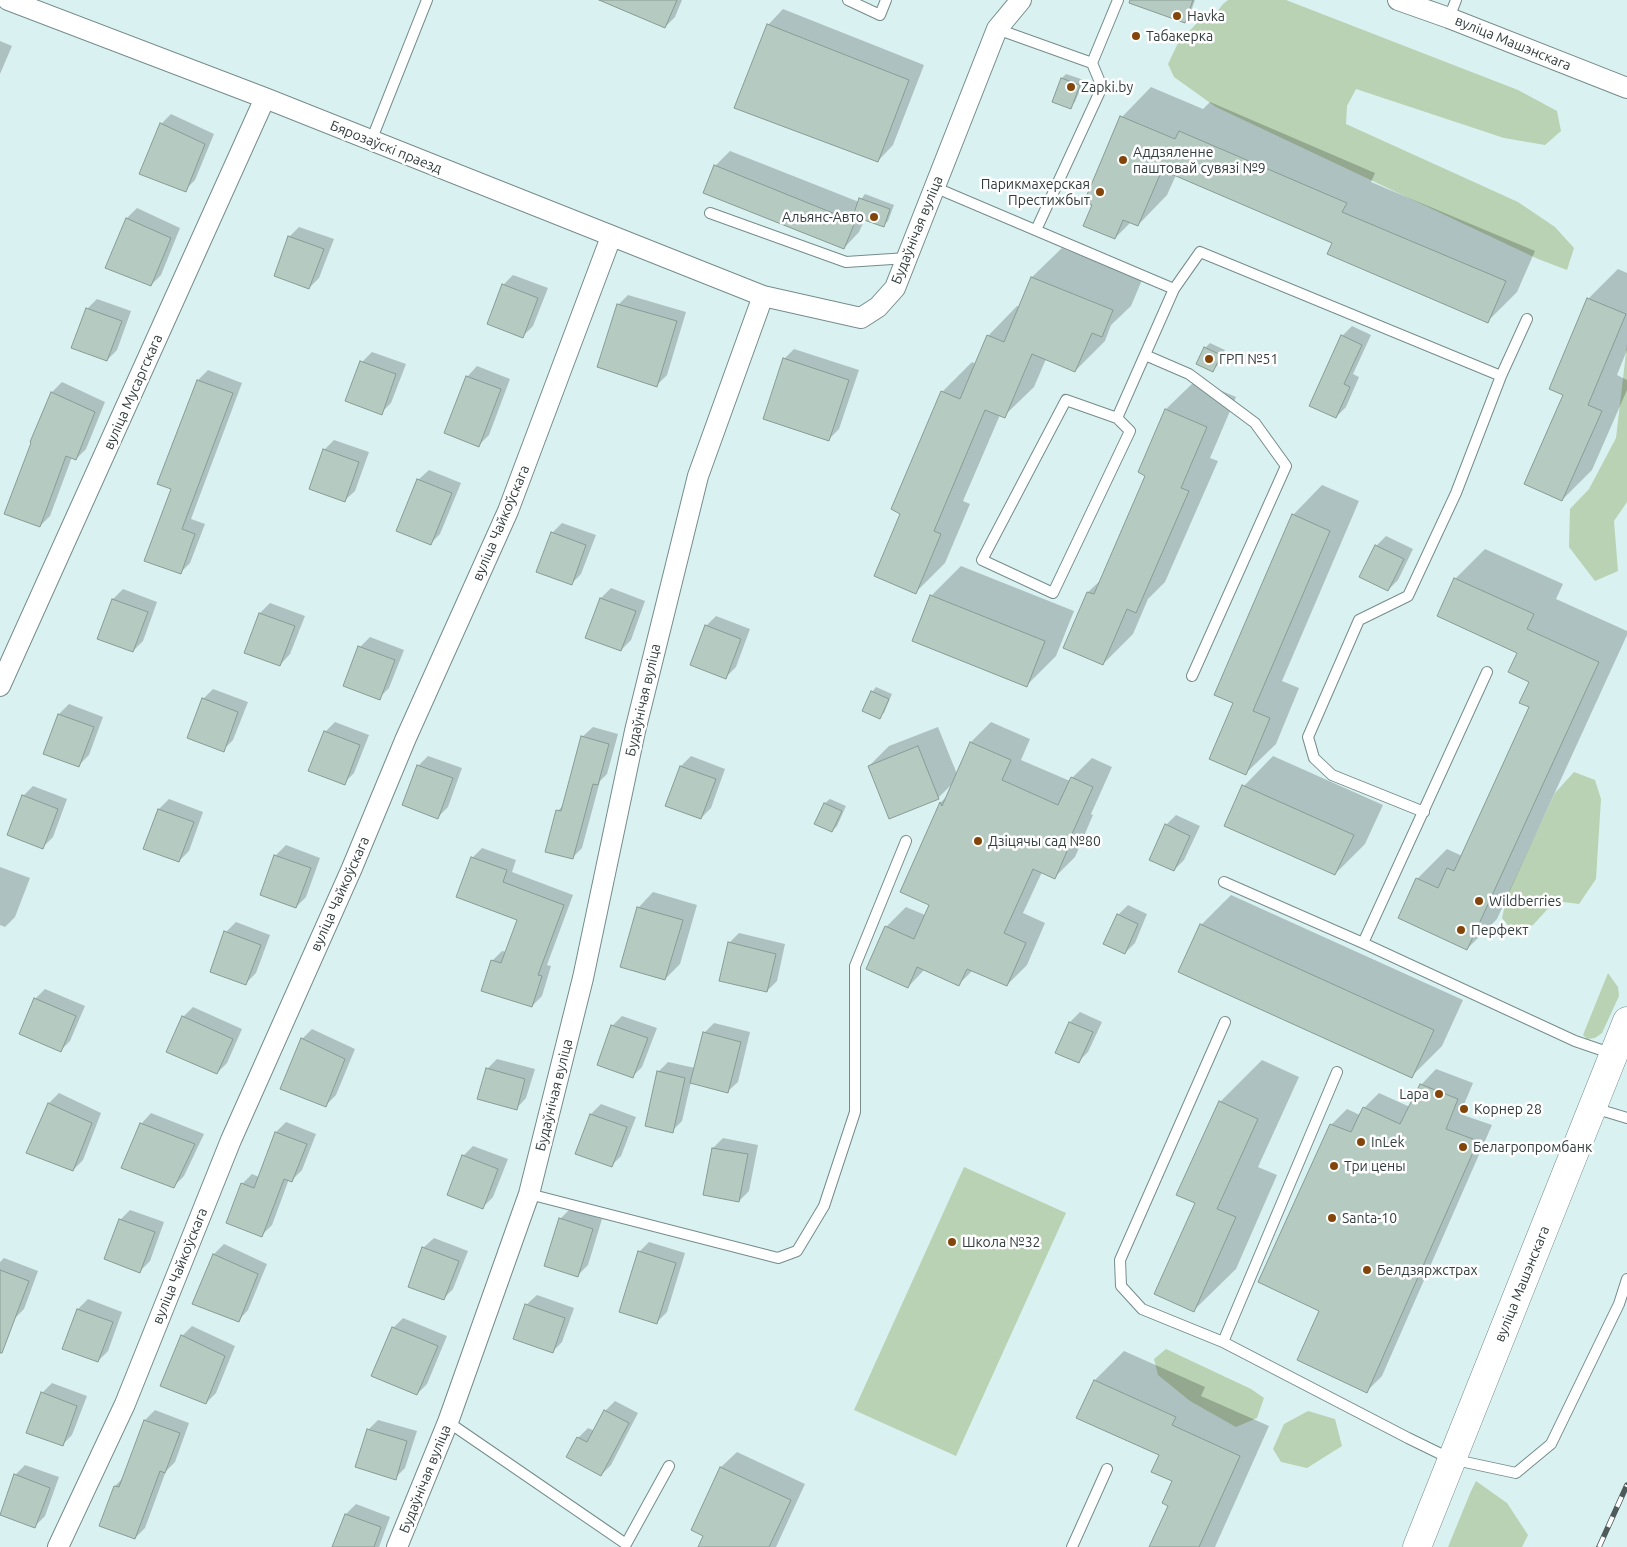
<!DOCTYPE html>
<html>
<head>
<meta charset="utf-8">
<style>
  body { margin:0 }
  canvas { display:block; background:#d9f1f1 }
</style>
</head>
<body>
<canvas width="1627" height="1547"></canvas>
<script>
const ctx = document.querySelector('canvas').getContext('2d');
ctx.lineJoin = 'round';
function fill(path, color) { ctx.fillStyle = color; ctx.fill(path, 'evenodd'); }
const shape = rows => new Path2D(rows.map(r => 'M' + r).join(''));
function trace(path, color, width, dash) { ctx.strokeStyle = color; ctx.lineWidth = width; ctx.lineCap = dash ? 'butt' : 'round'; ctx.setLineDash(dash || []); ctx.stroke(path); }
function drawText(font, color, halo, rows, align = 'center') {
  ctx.font = font + ' Ubuntu,sans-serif'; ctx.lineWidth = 5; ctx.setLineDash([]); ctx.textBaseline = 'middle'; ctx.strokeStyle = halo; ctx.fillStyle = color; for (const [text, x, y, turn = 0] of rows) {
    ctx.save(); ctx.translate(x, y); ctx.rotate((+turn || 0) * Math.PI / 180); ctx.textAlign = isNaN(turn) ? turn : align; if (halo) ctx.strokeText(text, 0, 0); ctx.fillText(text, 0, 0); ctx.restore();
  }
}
fill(shape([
  [1228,0,1286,0,1518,90,1557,111,1561,131,1545,145,1504,138,1356,89,1347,106,1346,124,1518,202,1555,227,1574,248,1567,270,1538,259,1216,107,1174,77,1168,64,1178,43,1197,23,1210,21,1223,4],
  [1627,344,1627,502,1614,521,1618,571,1595,581,1569,547,1570,509,1589,489,1616,438],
  [1574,772,1595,780,1601,799,1596,879,1579,904,1555,901,1533,925,1511,929,1502,918,1507,896,1555,793],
  [1608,973,1618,987,1619,996,1602,1033,1595,1038,1587,1039,1583,1035],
  [964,1167,1066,1213,956,1456,854,1410],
  [1166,1349,1251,1389,1264,1398,1257,1418,1236,1427,1190,1401,1158,1375,1154,1359],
  [1308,1411,1335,1419,1342,1446,1307,1468,1281,1462,1273,1449,1284,1424],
  [1476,1481,1507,1503,1528,1535,1522,1547,1448,1547,1471,1491]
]), '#b9d2b3');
fill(shape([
  [638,0,682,0,675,17,665,27],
  [1153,0,1195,0,1189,17,1185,21],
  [783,9,924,65,893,145,878,161,768,25],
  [0,41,12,46,0,74],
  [1066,74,1084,80,1075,102,1070,107,1062,78],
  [1151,87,1203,109,1210,102,1375,173,1371,182,1535,251,1517,292,1488,321,1334,242,1176,175,1167,195,1138,225,1131,222,1115,238,1093,205,1122,117],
  [171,114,214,134,195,180,185,190,161,124],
  [730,151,859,202,865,194,894,205,888,221,884,225,865,219,859,232,844,248,715,166],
  [137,208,180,228,161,275,151,285,107,267,127,218],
  [299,227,334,239,319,278,309,288,289,237],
  [1062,248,1142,280,1131,306,1111,325,1105,341,1075,371,1046,359,1034,387,1004,416,1000,415,963,501,970,504,945,563,915,593,902,513,942,392,972,362,976,364,988,336,1017,306,1020,307,1032,277],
  [1618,269,1627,273,1627,350,1617,375,1627,380,1627,390,1592,470,1562,500,1565,394,1588,299],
  [513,275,548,288,533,326,523,336,503,285],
  [628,295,686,312,667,375,657,385,618,305],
  [97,299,131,311,117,350,107,360,87,309],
  [1352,326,1371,335,1353,374,1359,377,1346,407,1336,417,1342,336],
  [1210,343,1225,350,1217,366,1213,370,1205,348],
  [794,349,859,370,839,429,829,439,784,359],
  [372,352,406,364,391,403,381,413,362,362],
  [477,366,510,379,489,435,479,445,467,377],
  [208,370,242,383,191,519,205,524,190,563,180,573,172,488,198,380],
  [1196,380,1236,397,1210,458,1218,461,1165,582,1148,599,1133,634,1103,664,1065,647,1088,592,1102,579,1147,475,1139,472,1166,409],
  [62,382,105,402,86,449,76,459,72,457,50,516,40,526,52,392],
  [334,440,369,452,355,491,344,501,324,450],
  [429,470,461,483,440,534,430,544,418,480],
  [1322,485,1359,501,1282,681,1299,688,1276,744,1246,773,1235,702,1293,515],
  [562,523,596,535,581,574,571,584,552,533],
  [1386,536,1413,549,1398,580,1388,590,1376,546],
  [1485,549,1563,584,1556,599,1627,631,1627,635,1497,919,1467,949,1417,879,1447,849,1462,856,1531,707,1530,681,1519,652,1455,579],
  [961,566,1074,611,1056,656,1026,686,931,596],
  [611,588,645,601,631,640,621,650,601,598],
  [123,589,157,602,143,641,133,651,113,599],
  [270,603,305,616,290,654,280,665,246,652,260,613],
  [716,616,750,629,736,667,726,677,706,626],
  [370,637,404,650,389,688,379,698,360,647],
  [876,687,892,694,884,713,879,717,872,692],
  [213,689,248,702,233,740,223,750,203,699],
  [69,704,103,717,89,755,79,765,59,714],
  [335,722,369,735,354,773,344,783,325,732],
  [991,722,1030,739,1021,760,1070,781,1072,778,1092,758,1112,767,1091,814,1093,815,1075,857,1055,877,1042,872,1023,913,1045,923,1027,965,1007,985,973,970,959,984,925,969,908,987,886,927,906,907,925,915,930,904,901,891,941,802,947,796,953,783,938,798,869,766,889,746,938,727,957,774,971,742],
  [593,727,618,734,607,774,600,781,582,848,572,858,558,811,564,804,582,737],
  [428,756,462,768,448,807,438,817,418,766],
  [691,756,725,769,711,808,701,818,681,766],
  [1273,756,1383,805,1365,844,1335,874,1244,786],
  [33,786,67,799,53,837,43,847,23,796],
  [169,799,203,812,189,851,179,861,159,809],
  [830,799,846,806,837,826,832,831,825,803],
  [1176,815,1200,826,1184,860,1174,870,1166,825],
  [286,845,320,858,306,897,296,907,261,894,276,855],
  [482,848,516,860,512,872,573,895,547,965,551,966,542,996,532,1006,492,961,502,951,507,952,519,919,472,858],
  [0,867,30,878,15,917,5,927,0,925],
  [653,892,697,905,680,964,665,979,638,908],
  [1231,895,1463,1000,1442,1046,1412,1076,1201,925],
  [1128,905,1147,914,1135,943,1125,953,1118,915],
  [236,922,270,935,256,973,246,983,226,932],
  [739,933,785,944,777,981,767,991,729,943],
  [45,989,85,1006,70,1041,60,1051,35,999],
  [193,1007,242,1029,227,1063,217,1073,183,1017],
  [1080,1012,1102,1022,1088,1052,1078,1062,1057,1052,1070,1022],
  [622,1016,657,1028,642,1067,632,1077,612,1026],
  [714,1023,750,1032,738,1082,727,1092,691,1082,682,1121,672,1131,658,1072,668,1062,695,1068,704,1033],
  [312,1029,355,1049,336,1095,326,1105,302,1039],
  [497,1059,535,1069,526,1098,516,1109,487,1069],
  [1262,1060,1299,1077,1258,1167,1277,1175,1236,1269,1194,1310,1196,1203,1220,1102],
  [1436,1069,1473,1083,1460,1114,1492,1125,1382,1376,1367,1391,1320,1311,1331,1125,1347,1109,1360,1115,1364,1108,1379,1093,1410,1107,1421,1085],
  [59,1093,101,1113,83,1160,73,1170,49,1103],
  [601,1104,636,1117,621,1156,611,1166,577,1153,591,1114],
  [151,1113,204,1134,184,1176,174,1186,141,1124],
  [286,1122,316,1134,302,1170,292,1180,289,1179,272,1225,262,1235,242,1184,252,1174,259,1177,276,1132],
  [723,1138,758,1145,749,1191,739,1201,705,1194,713,1148],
  [473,1146,508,1159,493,1197,483,1207,463,1156],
  [570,1209,602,1219,588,1265,578,1275,560,1219],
  [130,1210,164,1222,150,1261,140,1271,120,1220],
  [434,1238,468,1251,453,1289,443,1299,423,1248],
  [649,1242,685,1253,667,1312,657,1322,639,1252],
  [224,1244,267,1264,248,1310,238,1321,194,1303,214,1254],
  [4,1258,38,1271,24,1309,14,1319,0,1314,0,1262],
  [537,1295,574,1308,562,1342,552,1352,526,1305],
  [88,1299,122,1312,108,1351,98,1361,78,1309],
  [403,1318,447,1336,427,1384,417,1394,393,1328],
  [192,1326,235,1346,216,1393,206,1403,182,1336],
  [1124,1351,1205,1387,1201,1396,1269,1426,1215,1547,1151,1547,1170,1505,1174,1480,1161,1454,1095,1380],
  [52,1383,87,1396,72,1435,62,1445,42,1393],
  [615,1401,638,1413,611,1465,601,1475,578,1438,588,1428,595,1431,605,1411],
  [155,1410,189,1423,175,1462,166,1471,145,1528,135,1538,115,1486,123,1478,145,1420],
  [378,1420,417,1431,405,1468,395,1478,368,1430],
  [737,1452,805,1484,776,1547,699,1547,705,1535,692,1529,721,1467],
  [25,1465,59,1477,45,1516,35,1526,15,1475],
  [356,1504,390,1517,379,1547,334,1547,346,1514]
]), '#0003');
const building = shape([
  [599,0,677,0,665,28,599,0],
  [1130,0,1193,0,1185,23,1129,3,1130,0],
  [767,24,909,80,878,162,734,108,767,24],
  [1061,78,1080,85,1071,109,1052,102,1061,78],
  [1120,116,1175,139,1179,131,1347,203,1342,212,1506,281,1488,323,1327,254,1332,243,1162,170,1138,226,1123,220,1115,239,1083,226,1092,205,1084,202,1120,116],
  [160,123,205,144,186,192,139,174,160,123],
  [714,165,855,222,844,249,703,193,714,165],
  [859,198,890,209,884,227,853,216,859,198],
  [126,218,171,238,151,286,105,268,126,218],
  [288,236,324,249,309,289,274,276,288,236],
  [1031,277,1113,310,1102,337,1092,333,1075,372,1032,354,1005,418,985,410,934,531,941,534,916,594,874,576,900,514,891,509,941,391,960,399,987,335,1004,342,1031,277],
  [502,284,538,298,523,338,487,324,502,284],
  [1587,298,1626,314,1588,405,1602,411,1562,501,1524,484,1563,395,1549,389,1587,298],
  [617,304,677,321,657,387,597,367,617,304],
  [86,308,122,321,107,361,71,348,86,308],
  [1341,335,1362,345,1344,384,1350,387,1336,418,1309,406,1341,335],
  [1204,347,1221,355,1213,372,1196,364,1204,347],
  [783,358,849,380,829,441,763,419,783,358],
  [360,361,396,374,382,415,345,401,360,361],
  [466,376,501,389,479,447,444,433,466,376],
  [197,380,233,393,182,529,195,534,181,574,144,561,171,489,157,484,197,380],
  [51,392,95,412,76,460,66,456,40,527,4,514,31,443,30,442,51,392],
  [1165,409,1207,427,1181,488,1189,491,1136,613,1127,609,1103,665,1063,648,1087,592,1094,594,1145,476,1138,472,1165,409],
  [323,449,359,462,345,502,309,489,323,449],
  [417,479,452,493,431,545,396,531,417,479],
  [1292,514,1330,531,1253,711,1270,718,1246,775,1209,759,1233,703,1214,695,1292,514],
  [551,532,586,545,572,585,536,572,551,532],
  [1375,545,1404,559,1388,591,1359,577,1375,545],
  [1454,578,1534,614,1527,629,1599,662,1467,950,1398,918,1416,878,1438,888,1447,868,1454,871,1529,707,1519,703,1529,682,1508,672,1517,653,1437,616,1454,578],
  [930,595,1045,641,1027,687,912,641,930,595],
  [600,598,636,611,621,651,585,638,600,598],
  [112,599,148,612,133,652,97,639,112,599],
  [259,613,295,626,280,666,244,653,259,613],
  [705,625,741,639,726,679,690,665,705,625],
  [358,646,395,660,380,700,343,686,358,646],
  [871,691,889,699,880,719,862,711,871,691],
  [202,698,238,712,224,752,187,738,202,698],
  [58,714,94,727,79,767,43,754,58,714],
  [324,731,360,745,345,785,308,771,324,731],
  [581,736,609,744,598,785,593,784,573,859,545,852,556,810,561,811,581,736],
  [970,742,1011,760,1002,780,1058,805,1071,777,1093,787,1072,834,1074,835,1055,879,1033,869,1004,933,1026,943,1007,986,967,969,959,986,917,967,908,988,866,969,885,926,914,939,929,905,900,892,940,802,942,806,970,742],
  [918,746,939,799,889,819,868,766,918,746],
  [417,765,453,778,438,819,402,805,417,765],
  [680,766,716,779,701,819,665,806,680,766],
  [1242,785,1354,835,1335,875,1224,826,1242,785],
  [22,795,58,809,43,849,7,835,22,795],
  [824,803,842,811,832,832,814,824,824,803],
  [158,809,194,822,179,862,143,849,158,809],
  [1165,824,1190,836,1174,871,1149,860,1165,824],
  [274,855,311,868,296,908,260,895,274,855],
  [471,857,507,870,503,882,564,905,538,975,542,976,532,1007,481,991,491,960,501,963,517,920,456,897,471,857],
  [637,907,683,920,665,980,620,967,637,907],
  [1117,914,1138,924,1125,954,1103,944,1117,914],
  [1200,924,1434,1030,1412,1078,1178,972,1200,924],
  [224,931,261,945,246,985,210,972,224,931],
  [728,942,776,954,767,992,719,981,728,942],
  [34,998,76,1016,61,1052,19,1034,34,998],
  [182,1016,233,1039,217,1074,166,1052,182,1016],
  [1069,1022,1093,1032,1079,1063,1055,1053,1069,1022],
  [611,1025,648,1038,633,1078,597,1065,611,1025],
  [703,1032,741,1042,728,1093,690,1083,703,1032],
  [301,1038,345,1059,326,1107,280,1089,301,1038],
  [486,1068,525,1079,517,1110,477,1099,486,1068],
  [657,1071,685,1078,673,1133,645,1126,657,1071],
  [1420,1084,1458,1099,1446,1129,1478,1141,1367,1393,1297,1360,1319,1311,1258,1282,1330,1124,1351,1132,1363,1107,1400,1124,1420,1084],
  [1219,1101,1258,1119,1217,1209,1236,1217,1194,1312,1154,1294,1195,1203,1176,1195,1219,1101],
  [48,1103,92,1123,73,1171,26,1153,48,1103],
  [590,1114,627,1127,612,1167,575,1154,590,1114],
  [140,1123,195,1144,174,1188,121,1168,140,1123],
  [275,1132,307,1144,292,1182,284,1179,262,1237,226,1223,241,1183,254,1188,275,1132],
  [712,1148,748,1154,739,1202,703,1195,712,1148],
  [462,1155,498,1169,483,1209,447,1195,462,1155],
  [559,1218,593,1229,578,1277,544,1266,559,1218],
  [119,1219,155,1232,140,1273,104,1259,119,1219],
  [422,1247,459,1261,444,1300,408,1287,422,1247],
  [638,1251,676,1263,657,1324,619,1312,638,1251],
  [213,1254,258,1274,239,1322,192,1304,213,1254],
  [0,1270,29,1281,2,1353,0,1353,0,1270],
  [525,1304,565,1318,553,1353,513,1339,525,1304],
  [77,1309,113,1322,98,1362,62,1349,77,1309],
  [392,1327,438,1346,417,1395,371,1376,392,1327],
  [181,1335,225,1356,206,1404,160,1386,181,1335],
  [1094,1380,1176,1417,1172,1425,1240,1456,1199,1547,1149,1547,1168,1506,1162,1503,1172,1481,1151,1472,1159,1455,1076,1418,1094,1380],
  [41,1392,77,1406,63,1446,26,1433,41,1392],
  [604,1410,629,1423,601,1476,566,1457,577,1437,587,1442,604,1410],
  [144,1420,180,1433,165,1473,160,1471,135,1539,99,1526,114,1486,119,1487,144,1420],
  [367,1429,407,1441,396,1480,355,1467,367,1429],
  [720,1467,791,1500,769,1547,698,1547,703,1536,691,1530,720,1467],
  [14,1474,50,1488,35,1528,0,1515,14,1474],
  [345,1514,381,1527,374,1547,332,1547,345,1514]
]);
fill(building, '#b5cac1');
trace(building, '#889c93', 1);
const service = shape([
  [848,0,880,15,886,0],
  [1449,18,1456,0],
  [997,29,1092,63,1118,0],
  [371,141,427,0],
  [934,187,1174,289,1200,252,1501,376,1456,493,1408,596,1359,620,1308,737,1314,758,1332,775,1424,812],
  [710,213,846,262,907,258],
  [1036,230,1102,87,1092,63],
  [1145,355,1189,374,1255,423,1286,466,1192,676],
  [1501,376,1527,319],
  [1117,418,1130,431,1053,593,982,560,1066,400,1117,418,1174,289],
  [1224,882,1363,943,1575,1041,1613,1054],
  [1363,943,1487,672],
  [1225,1022,1120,1260,1121,1286,1142,1309,1223,1342,1408,1438,1451,1459,1516,1473,1551,1444,1619,1304,1627,1279],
  [1594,1108,1627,1118],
  [529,1194,778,1258,797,1251,824,1206,855,1112,855,966,906,841],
  [1223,1342,1337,1072],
  [448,1422,626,1544,669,1466],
  [1072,1547,1107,1469]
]);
const minor = shape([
  [8,0,265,98,763,296,861,318,878,307,895,288,997,29,1021,0],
  [1398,0,1449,18,1627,88],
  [0,686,265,98],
  [58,1547,125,1404,231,1140,352,868,406,738,508,511,611,237],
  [397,1547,448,1422,529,1194,583,978,635,731,698,476,763,296]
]);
const secondary = shape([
  [1417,1547,1627,1021]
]);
trace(service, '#768c8c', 12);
trace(minor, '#768c8c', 22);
trace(secondary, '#768c8c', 29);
trace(service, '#fff', 10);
trace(minor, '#fff', 20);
trace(secondary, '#fff', 28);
const rail = shape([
  [1599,1547,1627,1485]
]);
trace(rail, '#4e5b5b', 5.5);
trace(rail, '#fff', 4, [11]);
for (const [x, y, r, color] of [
  [1177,16,5,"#84450b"],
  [1136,36,5,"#84450b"],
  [1071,87,5,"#84450b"],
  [1123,160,5,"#84450b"],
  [1100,192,5,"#84450b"],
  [874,217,5,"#84450b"],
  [1209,359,5,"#84450b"],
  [978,841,5,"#84450b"],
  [1479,901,5,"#84450b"],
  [1461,930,5,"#84450b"],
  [1439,1094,5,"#84450b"],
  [1464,1109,5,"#84450b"],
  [1361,1142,5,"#84450b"],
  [1463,1147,5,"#84450b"],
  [1334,1166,5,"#84450b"],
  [1332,1218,5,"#84450b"],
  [952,1242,5,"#84450b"],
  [1367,1270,5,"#84450b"]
]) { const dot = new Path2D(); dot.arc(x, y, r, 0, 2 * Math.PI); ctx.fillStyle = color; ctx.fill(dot); trace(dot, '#fff', 2); }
drawText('14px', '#333d3d', '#fff', [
  ["Havka",1187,16],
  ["Табакерка",1146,36],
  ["Zapki.by",1081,87],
  ["Аддзяленне",1133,152],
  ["паштовай сувязі №9",1133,168],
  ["Парикмахерская",1090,184,"right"],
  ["Престижбыт",1090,200,"right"],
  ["Альянс-Авто",864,217,"right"],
  ["ГРП №51",1219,359],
  ["Дзіцячы сад №80",988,841],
  ["Wildberries",1489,901],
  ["Перфект",1471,930],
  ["Lapa",1429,1094,"right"],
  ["Корнер 28",1474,1109],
  ["InLek",1371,1142],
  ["Белагропромбанк",1473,1147],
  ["Три цены",1344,1166],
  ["Santa-10",1342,1218],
  ["Школа №32",962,1242],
  ["Белдзяржстрах",1377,1270]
], 'left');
drawText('14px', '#333d3d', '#fff', [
  ["вуліца Машэнскага",1513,43,22],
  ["Бярозаўскі праезд",386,147,22],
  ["Будаўнічая вуліца",917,230,-68],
  ["вуліца Мусаргскага",133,392,-66],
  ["вуліца Чайкоўскага",501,523,-67],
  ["Будаўнічая вуліца",643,700,-77],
  ["вуліца Чайкоўскага",340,894,-66],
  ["Будаўнічая вуліца",554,1095,-76],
  ["вуліца Чайкоўскага",180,1266,-68],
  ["вуліца Машэнскага",1522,1284,-68],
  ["Будаўнічая вуліца",425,1479,-68]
]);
</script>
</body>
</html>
